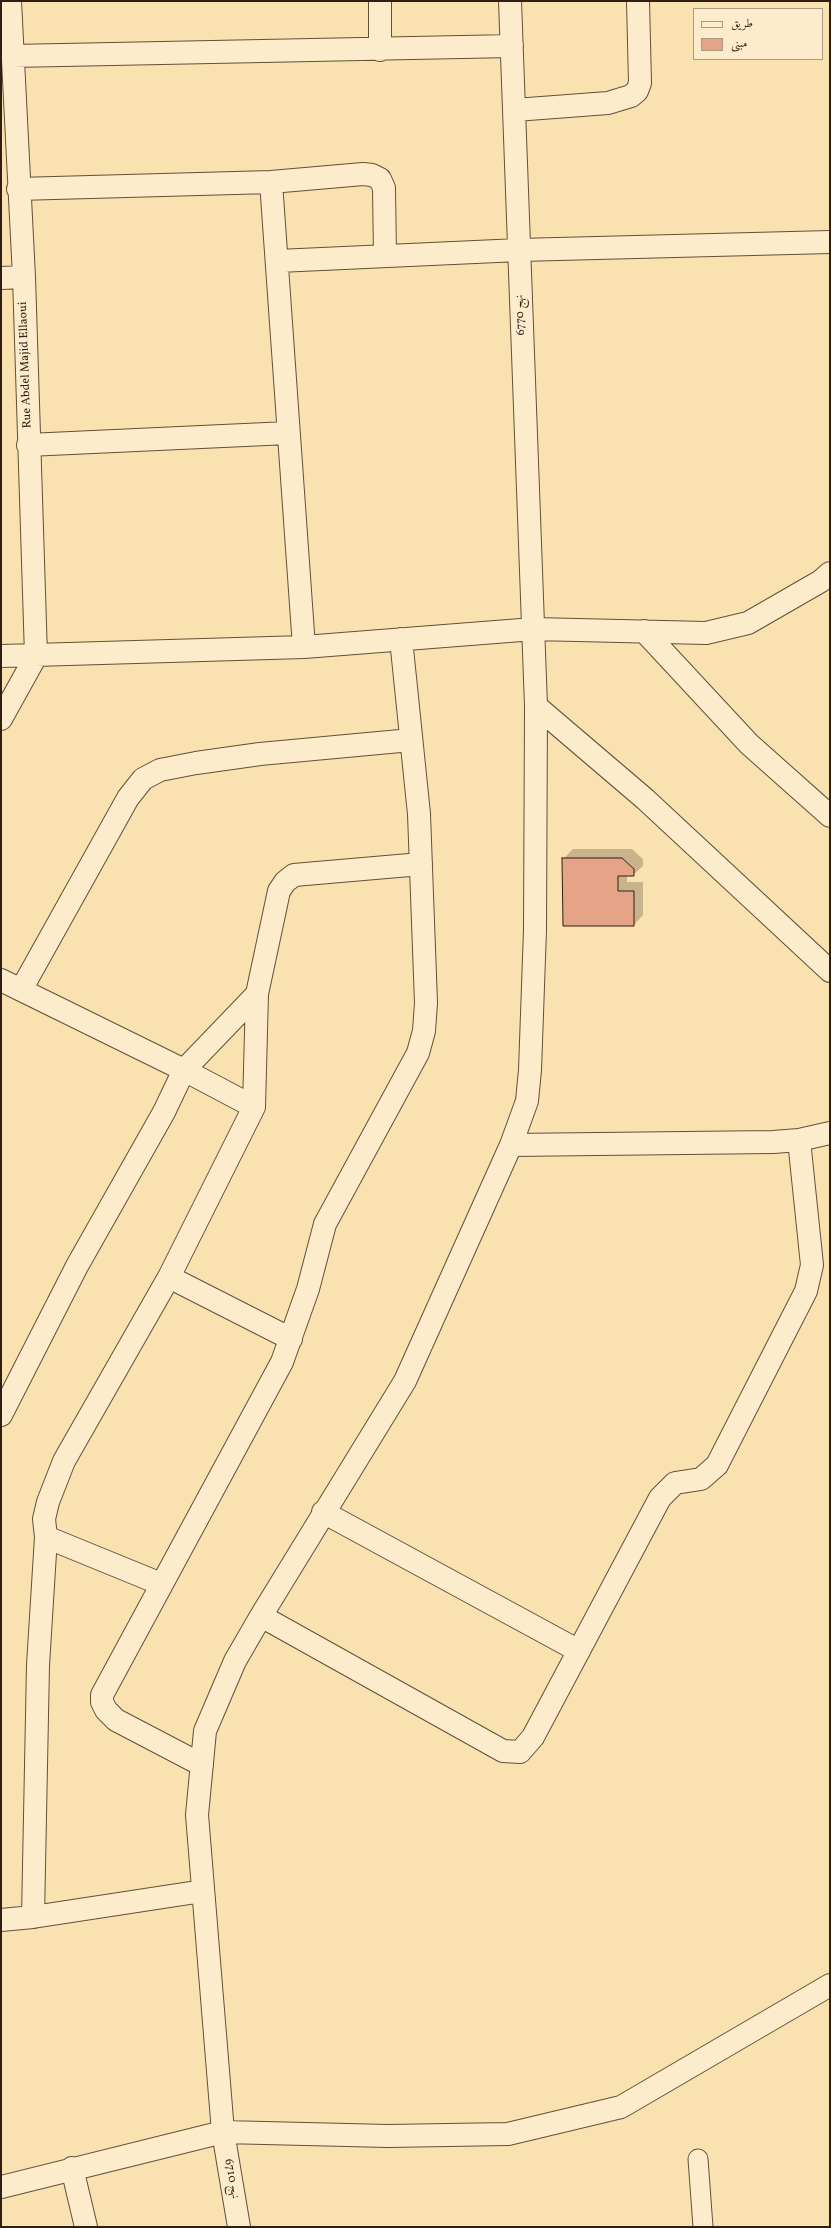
<!DOCTYPE html>
<html>
<head>
<meta charset="utf-8">
<style>
  body { margin:0 }
  #map { position:relative; width:831px; height:2228px; overflow:hidden; background:#fae1b0; font-family:Vollkorn,Amiri,serif }
  canvas { display:block }
  .frame { position:absolute; inset:0; border:2px solid #311e12; pointer-events:none }
  .legend { position:absolute; left:693px; top:8px; width:130px; height:52px; box-sizing:border-box; background:#fceccc; border:1px solid #ab9a82; margin:0; padding:5px 7px; list-style:none; font-size:12px; color:#311e12 }
  .legend li { display:flex; align-items:center; gap:8px; height:20px }
  .legend b { width:20px; border:1px solid #ab9a82 }
</style>
</head>
<body>
<div id="map">
<canvas width="831" height="2228"></canvas>
<div class="frame"></div>
<ul class="legend">
<li><b style="height:5px;background:#fceccc"></b>طريق</li>
<li><b style="height:11px;background:#e5a387"></b>مبنى</li>
</ul>
</div>
<script>
const ctx = document.querySelector('canvas').getContext('2d');
ctx.lineJoin = 'round';
function fill(path, color) { ctx.fillStyle = color; ctx.fill(path, 'evenodd'); }
const shape = rows => new Path2D(rows.map(r => 'M' + r).join(''));
function trace(path, color, width, dash) { ctx.strokeStyle = color; ctx.lineWidth = width; ctx.lineCap = dash ? 'butt' : 'round'; ctx.setLineDash(dash || []); ctx.stroke(path); }
function drawText(font, color, halo, rows, align = 'center') {
  ctx.font = font + ' Vollkorn,Amiri,serif'; ctx.lineWidth = 3; ctx.setLineDash([]); ctx.textBaseline = 'middle'; ctx.strokeStyle = halo; ctx.fillStyle = color; for (const [text, x, y, turn = 0] of rows) {
    ctx.save(); ctx.translate(x, y); ctx.rotate((+turn || 0) * Math.PI / 180); ctx.textAlign = isNaN(turn) ? turn : align; if (halo) ctx.strokeText(text, 0, 0); ctx.fillText(text, 0, 0); ctx.restore();
  }
}
fill(shape([
  [573,849,632,849,643,859,643,866,633,875,627,875,627,882,643,882,643,915,634,925,563,859]
]), '#0003');
const building = shape([
  [562,858,622,858,634,869,634,876,618,876,618,891,634,891,634,926,563,926,562,858]
]);
fill(building, '#e5a387');
trace(building, '#311e12', 1);
const service = shape([
  [698,2159,703,2227]
]);
const minor = shape([
  [380,1,380,50],
  [12,56,512,46],
  [515,110,608,103,631,96,637,91,640,83,638,1],
  [271,182,304,647],
  [18,189,271,182,363,174,372,175,380,179,384,188,385,256],
  [278,261,519,250,830,242],
  [1,278,24,277],
  [28,445,288,433],
  [644,631,749,744,830,816],
  [1,656,304,647,534,629,706,633,748,623,821,581,830,573],
  [536,706,645,799,830,971],
  [1,719,36,656,24,277,10,1],
  [1,980,184,1070,254,1107],
  [21,990,128,798,143,779,160,770,196,763,260,754,411,740],
  [511,1145,773,1142,799,1140,830,1133],
  [169,1277,291,1339],
  [1,1415,77,1266,164,1112,184,1070,257,994],
  [323,1512,579,1651],
  [46,1537,161,1584],
  [261,1616,503,1751,520,1752,533,1737,660,1498,675,1483,701,1479,717,1465,806,1291,812,1265,799,1140],
  [202,1765,116,1720,106,1710,102,1702,102,1695,282,1362,308,1289,325,1224,418,1053,424,1031,426,1003,419,814,401,639],
  [33,1917,38,1665,46,1537,44,1519,48,1502,64,1461,169,1277,254,1107,257,994,279,891,285,882,294,875,421,864],
  [1,1920,33,1917,203,1891],
  [72,2168,86,2227],
  [1,2187,223,2132,388,2136,508,2134,621,2107,830,1985],
  [239,2227,223,2132,197,1815,205,1731,235,1661,261,1616,405,1381,511,1145,527,1101,530,1070,535,930,536,706,510,1]
]);
trace(service, '#634f3a', 21);
trace(minor, '#634f3a', 24);
trace(service, '#fceccc', 19);
trace(minor, '#fceccc', 22);
drawText('12px', '#311e12', '#fceccc', [
  ["نهج 6770",521,315,-92],
  ["Rue Abdel Majid Ellaoui",26,365,-92],
  ["نهج 6710",231,2179,80]
]);
</script>
</body>
</html>
